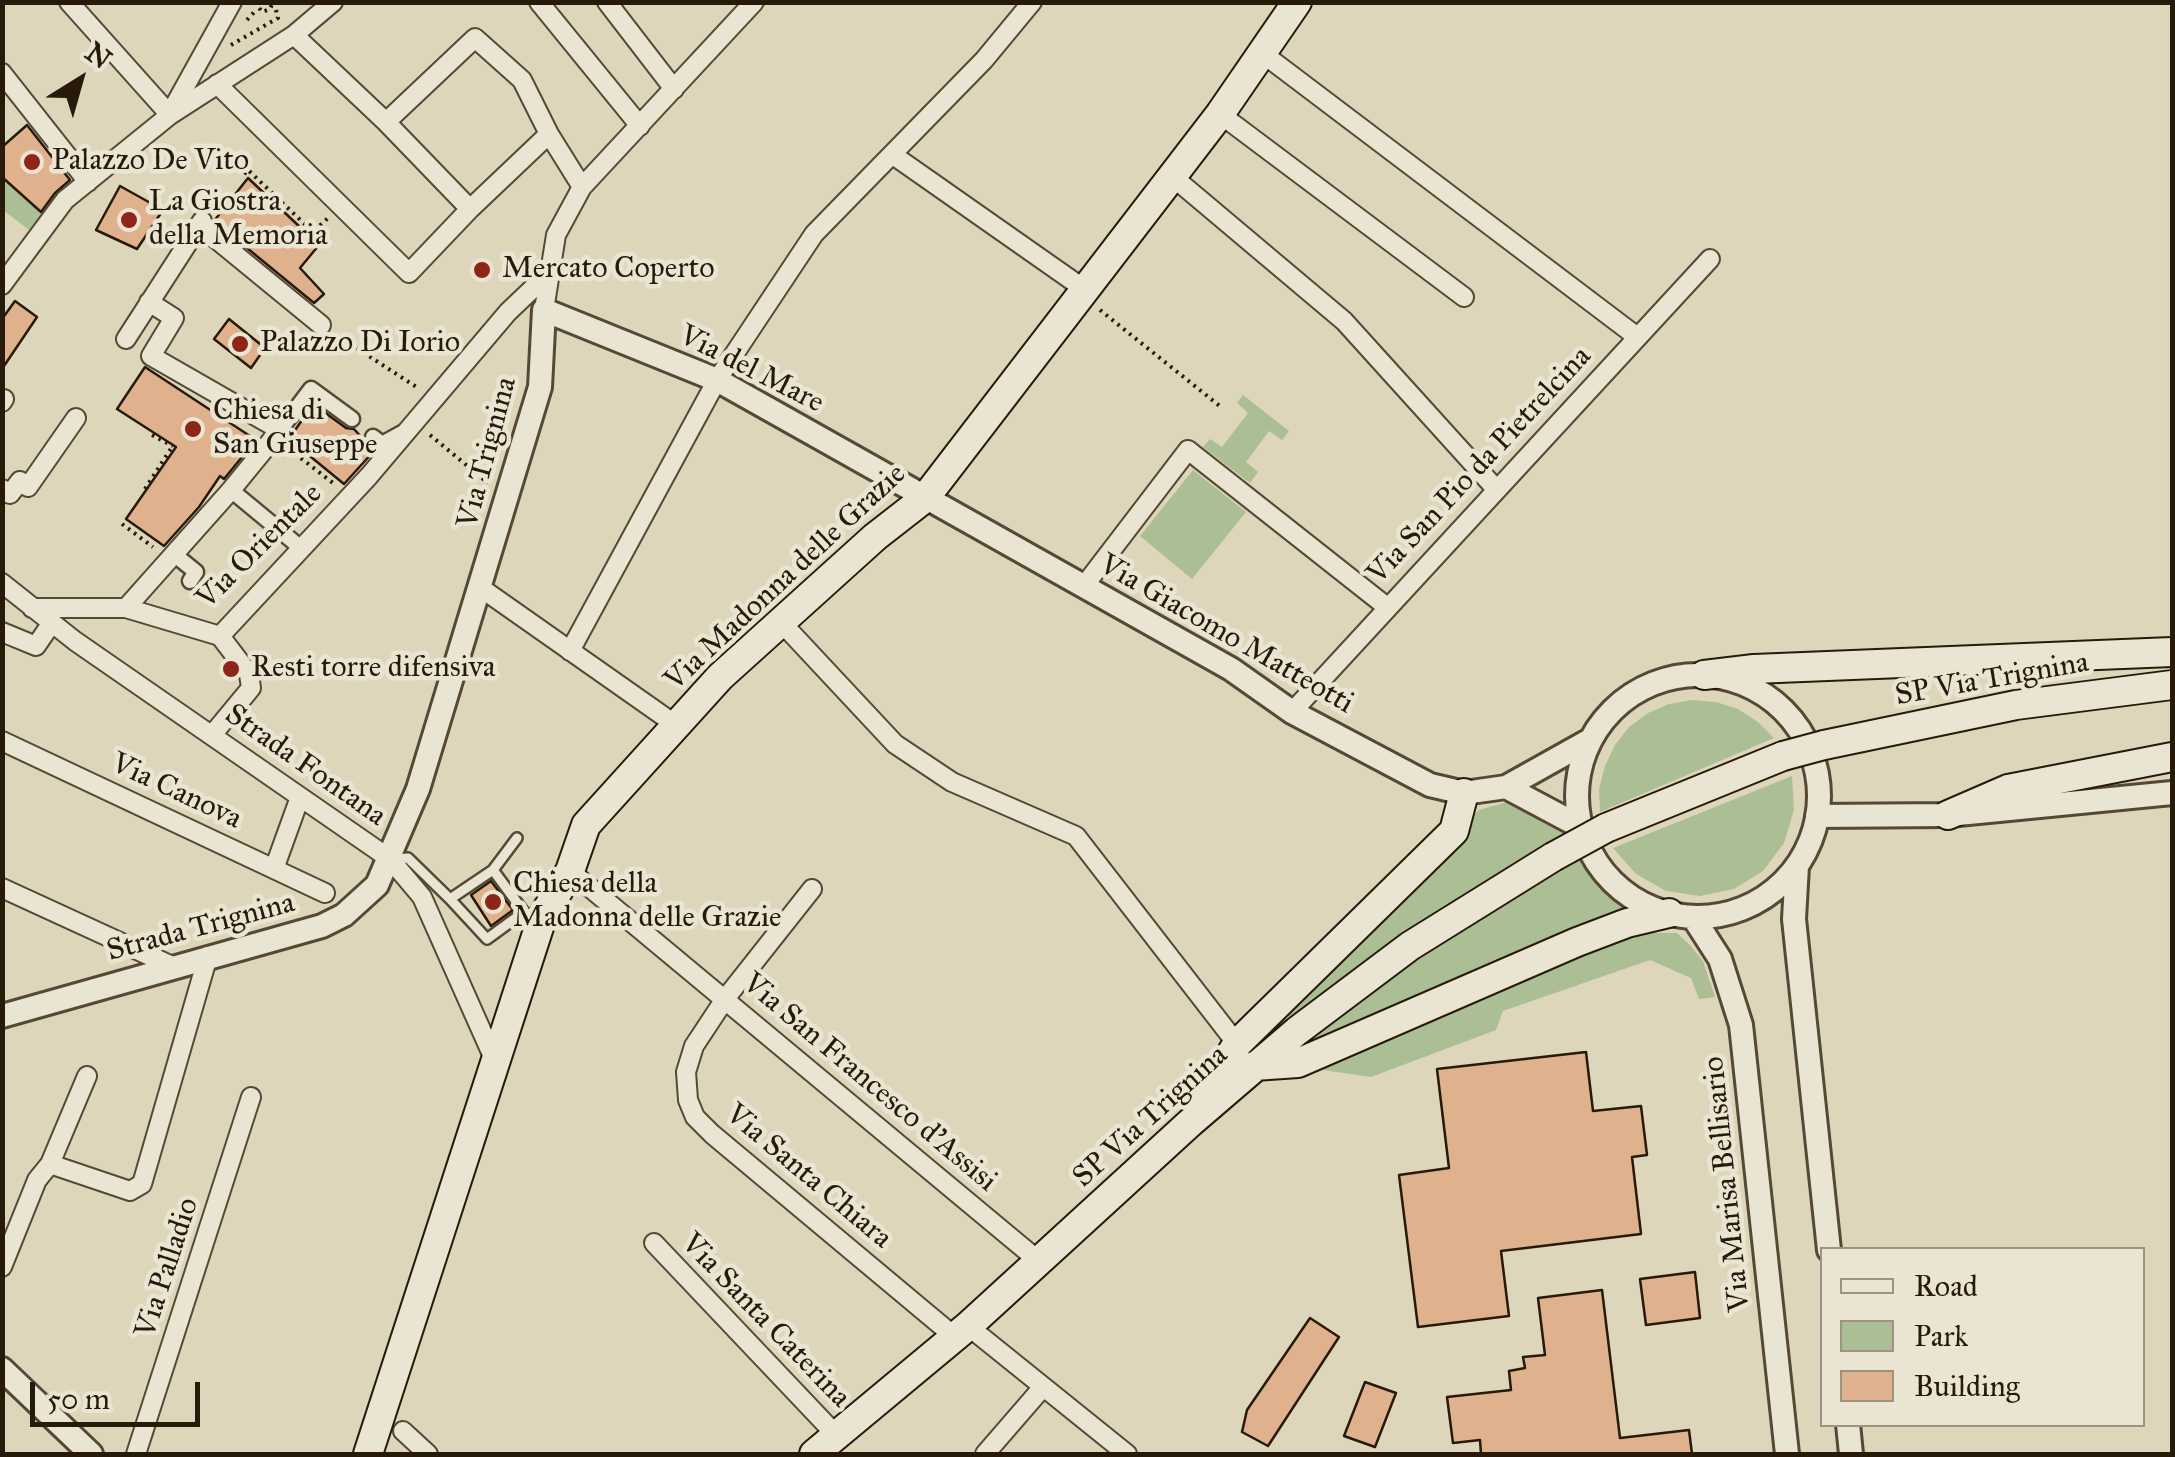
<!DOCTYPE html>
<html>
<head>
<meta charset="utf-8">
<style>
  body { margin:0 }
  #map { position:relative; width:2175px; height:1457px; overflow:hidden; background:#ded6ba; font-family:"IM FELL Great Primer",serif }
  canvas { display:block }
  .frame { position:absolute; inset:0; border:5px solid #271a0a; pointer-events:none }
  .legend { position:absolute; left:1820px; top:1247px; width:325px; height:180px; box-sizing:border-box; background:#eae4d2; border:2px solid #9c9382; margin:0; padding:12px 18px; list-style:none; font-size:30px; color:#271a0a }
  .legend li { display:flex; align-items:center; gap:20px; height:50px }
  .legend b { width:50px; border:2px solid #9c9382 }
  .north { position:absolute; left:30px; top:30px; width:100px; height:100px; -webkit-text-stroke:8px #eae4d2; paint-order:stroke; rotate:37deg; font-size:28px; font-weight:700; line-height:40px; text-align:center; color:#271a0a }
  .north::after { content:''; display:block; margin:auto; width:35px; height:45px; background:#271a0a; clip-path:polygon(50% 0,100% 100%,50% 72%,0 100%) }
  .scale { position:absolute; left:30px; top:1382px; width:170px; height:45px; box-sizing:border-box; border:5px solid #271a0a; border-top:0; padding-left:12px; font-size:30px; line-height:35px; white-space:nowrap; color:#271a0a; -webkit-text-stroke:8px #eae4d2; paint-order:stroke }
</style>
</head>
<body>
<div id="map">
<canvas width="2175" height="1457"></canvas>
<div class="frame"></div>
<ul class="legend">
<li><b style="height:12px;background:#eae4d2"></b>Road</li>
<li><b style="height:28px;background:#acbf94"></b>Park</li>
<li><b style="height:28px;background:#dfb18c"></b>Building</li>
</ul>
<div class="north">N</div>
<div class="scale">50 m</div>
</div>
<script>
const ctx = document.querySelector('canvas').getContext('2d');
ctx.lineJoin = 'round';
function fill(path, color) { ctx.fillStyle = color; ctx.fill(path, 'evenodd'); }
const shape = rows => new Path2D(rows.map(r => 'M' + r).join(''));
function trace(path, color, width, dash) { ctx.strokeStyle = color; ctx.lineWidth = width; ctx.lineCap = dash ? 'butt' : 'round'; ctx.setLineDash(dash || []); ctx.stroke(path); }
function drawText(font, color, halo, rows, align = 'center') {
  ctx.font = font + ' "IM FELL Great Primer",serif'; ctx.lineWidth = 9; ctx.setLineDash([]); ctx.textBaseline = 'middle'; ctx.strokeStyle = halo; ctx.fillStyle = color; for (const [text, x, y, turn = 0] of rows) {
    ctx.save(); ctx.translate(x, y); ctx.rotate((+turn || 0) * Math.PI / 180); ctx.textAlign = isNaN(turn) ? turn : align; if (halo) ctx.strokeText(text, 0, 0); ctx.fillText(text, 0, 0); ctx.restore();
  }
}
fill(shape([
  [2,177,43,214,29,230,3,210],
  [1243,395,1289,431,1282,440,1269,431,1246,462,1258,472,1250,483,1203,447,1210,439,1222,447,1248,413,1237,403],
  [1193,470,1246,512,1192,579,1140,536],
  [1692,700,1716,702,1738,709,1758,722,1774,738,1600,812,1599,789,1605,766,1615,745,1629,727,1648,713,1669,704],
  [1792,776,1794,810,1784,843,1763,871,1734,889,1700,896,1666,891,1636,874,1613,848],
  [1514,800,1563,826,1582,863,1607,889,1636,911,1642,933,1677,933,1690,945,1703,961,1715,997,1699,999,1691,978,1650,960,1503,1011,1496,1030,1371,1077,1323,1070,1283,1008,1479,810]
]), '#acbf94');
const building = shape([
  [27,125,70,180,55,193,41,212,2,177,2,147,27,125],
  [248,178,319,245,300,268,324,294,314,303,214,221,248,178],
  [120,186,163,210,137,249,96,230,120,186],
  [15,301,37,317,2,369,2,319,15,301],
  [229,319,265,348,251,368,214,339,229,319],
  [145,367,256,440,224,479,220,476,199,507,164,546,126,519,176,447,117,409,145,367],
  [313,404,346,428,354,429,374,451,344,484,289,439,313,404],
  [491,881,513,910,491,926,471,895,491,881],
  [1586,1052,1593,1111,1641,1106,1647,1155,1632,1157,1641,1234,1501,1251,1509,1316,1418,1327,1399,1175,1449,1168,1437,1069,1586,1052],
  [1695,1272,1700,1318,1646,1325,1640,1279,1695,1272],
  [1602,1290,1620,1438,1689,1430,1692,1454,1481,1454,1480,1440,1453,1443,1447,1397,1511,1390,1509,1371,1525,1368,1523,1357,1545,1355,1538,1298,1602,1290],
  [1310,1318,1339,1337,1268,1446,1242,1432,1247,1410,1310,1318],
  [1365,1382,1396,1393,1375,1447,1344,1436,1365,1382]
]);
fill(building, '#dfb18c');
trace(building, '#271a0a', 2.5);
const service = shape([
  [392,859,408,858,450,899,493,870,517,838],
  [493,870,524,912,528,914],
  [450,899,487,939,524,912]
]);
const pedestrian = shape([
  [280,430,311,389,352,419],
  [373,437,382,444,402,433],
  [231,490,301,548],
  [175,555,196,572,190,581]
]);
const minor = shape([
  [69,2,170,115],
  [539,2,640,126],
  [607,2,674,89],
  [294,35,386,122],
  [1262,53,1636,336],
  [2,73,88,182],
  [217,84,409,273,470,209,549,134,522,80,475,38,386,122,470,209],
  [172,110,232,2],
  [1220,114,1464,297],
  [549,134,582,187],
  [893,155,1087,291],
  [1173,177,1344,321,1496,489],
  [199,225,321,325],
  [2,285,65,200,170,115,294,35,333,2],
  [544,310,556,235,582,187,754,2],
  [126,339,202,221],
  [2,402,4,399],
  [2,489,10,494,20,481,28,487,76,418],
  [2,583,75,641,390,859,422,897,495,1061],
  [1084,586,1188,450,1387,607],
  [481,588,676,725],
  [32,608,126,608,220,636,369,476,508,312,550,272],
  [126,608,231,490,280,430,151,356,174,318,149,302],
  [781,622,895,744,952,782,1076,836,1237,1044],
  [2,632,36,646,51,624],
  [570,651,717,380,814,234,984,60,1032,2],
  [1292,712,1710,259],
  [212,735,251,688,249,674,220,636],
  [2,741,325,893],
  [274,869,300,797],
  [570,871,1040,1262],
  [2,888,172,966],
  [812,889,725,999,694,1046,686,1072,688,1100,695,1117,712,1134,955,1337],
  [50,1164,87,1076],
  [654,1243,837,1436],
  [2,1267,37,1180,50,1164,130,1191,142,1184,208,956],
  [968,1326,1127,1454],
  [403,1431,428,1454],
  [136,1454,251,1097],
  [985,1454,1043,1387]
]);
const tertiary = shape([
  '1577 796a121 121 0 1 1 242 0a121 121 0 1 1-242 0Z',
  [1506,787,1581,827],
  [1817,816,1948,815,2172,793],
  [1797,866,1794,919,1829,1250],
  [1693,917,1720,959,1741,1025,1787,1454],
  [2,1016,322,926,344,915,377,885,418,789,540,387,544,310,717,380,1231,669,1292,712,1430,785,1464,793,1506,787,1590,740],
  [2,1369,91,1454],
  [1848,1424,1851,1454]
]);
const secondary = shape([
  [1704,675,1754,669,2172,652],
  [1824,745,2016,705,2172,685],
  [1948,815,2008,789,2172,757],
  [1606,828,1783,756],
  [1254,1066,1298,1063,1577,942,1627,923,1669,913],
  [1203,1100,1237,1044,1454,831,1464,793],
  [368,1454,542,918,570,871,586,825,720,677,875,537,925,498,1220,114,1297,2],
  [814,1454,968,1326,1191,1122,1297,1031,1410,946,1553,857]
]);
trace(service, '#554936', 14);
trace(pedestrian, '#554936', 19);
trace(minor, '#554936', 22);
trace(tertiary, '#554936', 28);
trace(secondary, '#271a0a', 32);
trace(shape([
  [255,2,262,12,270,9,273,2],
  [247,20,257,9],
  [231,45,278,18,275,6],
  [244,174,248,170,313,232,328,218],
  [1100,310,1221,407],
  [338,336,418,388],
  [152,435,173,446],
  [430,435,488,483],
  [289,449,333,483],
  [145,489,172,447],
  [122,524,153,547]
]), '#271a0a', 4, [2.5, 5]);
trace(service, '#eae4d2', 9);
trace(pedestrian, '#eae4d2', 14);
trace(minor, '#eae4d2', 18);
trace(tertiary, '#eae4d2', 22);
trace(secondary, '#eae4d2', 28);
const secondaryBridge = shape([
  [1783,756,1824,745],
  [1553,857,1606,828]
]);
trace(secondaryBridge, '#271a0a', 32, []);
trace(secondaryBridge, '#eae4d2', 28);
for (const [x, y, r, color] of [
  [32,162,10,"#8f2418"],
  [129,220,10,"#8f2418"],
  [482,270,10,"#8f2418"],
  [240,344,10,"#8f2418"],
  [193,429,10,"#8f2418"],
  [231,669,10,"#8f2418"],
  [493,902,10,"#8f2418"]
]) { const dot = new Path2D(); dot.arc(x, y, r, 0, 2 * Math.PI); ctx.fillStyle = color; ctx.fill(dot); trace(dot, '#eae4d2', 4); }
drawText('30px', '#271a0a', '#eae4d2', [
  ["Palazzo De Vito",52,162],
  ["La Giostra",149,203],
  ["della Memoria",149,237],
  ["Mercato Coperto",502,270],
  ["Palazzo Di Iorio",260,344],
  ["Chiesa di",213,412],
  ["San Giuseppe",213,446],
  ["Resti torre difensiva",251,669],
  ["Chiesa della",513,885],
  ["Madonna delle Grazie",513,919]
], 'left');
drawText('30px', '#271a0a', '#eae4d2', [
  ["Via del Mare",751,370,27],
  ["Via Trignina",488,453,-75],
  ["Via San Pio da Pietrelcina",1480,466,-47],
  ["Via Orientale",260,547,-45],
  ["Via Madonna delle Grazie",786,578,-43],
  ["Via Giacomo Matteotti",1226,635,30],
  ["SP Via Trignina",1992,680,-10],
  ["Strada Fontana",305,766,35],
  ["Via Canova",176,792,25],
  ["Strada Trignina",201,928,-15],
  ["Via San Francesco d'Assisi",869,1083,40],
  ["SP Via Trignina",1151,1117,-42],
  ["Via Santa Chiara",808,1177,40],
  ["Via Marisa Bellisario",1728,1184,-96],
  ["Via Palladio",168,1268,-72],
  ["Via Santa Caterina",765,1321,46]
]);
</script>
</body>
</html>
